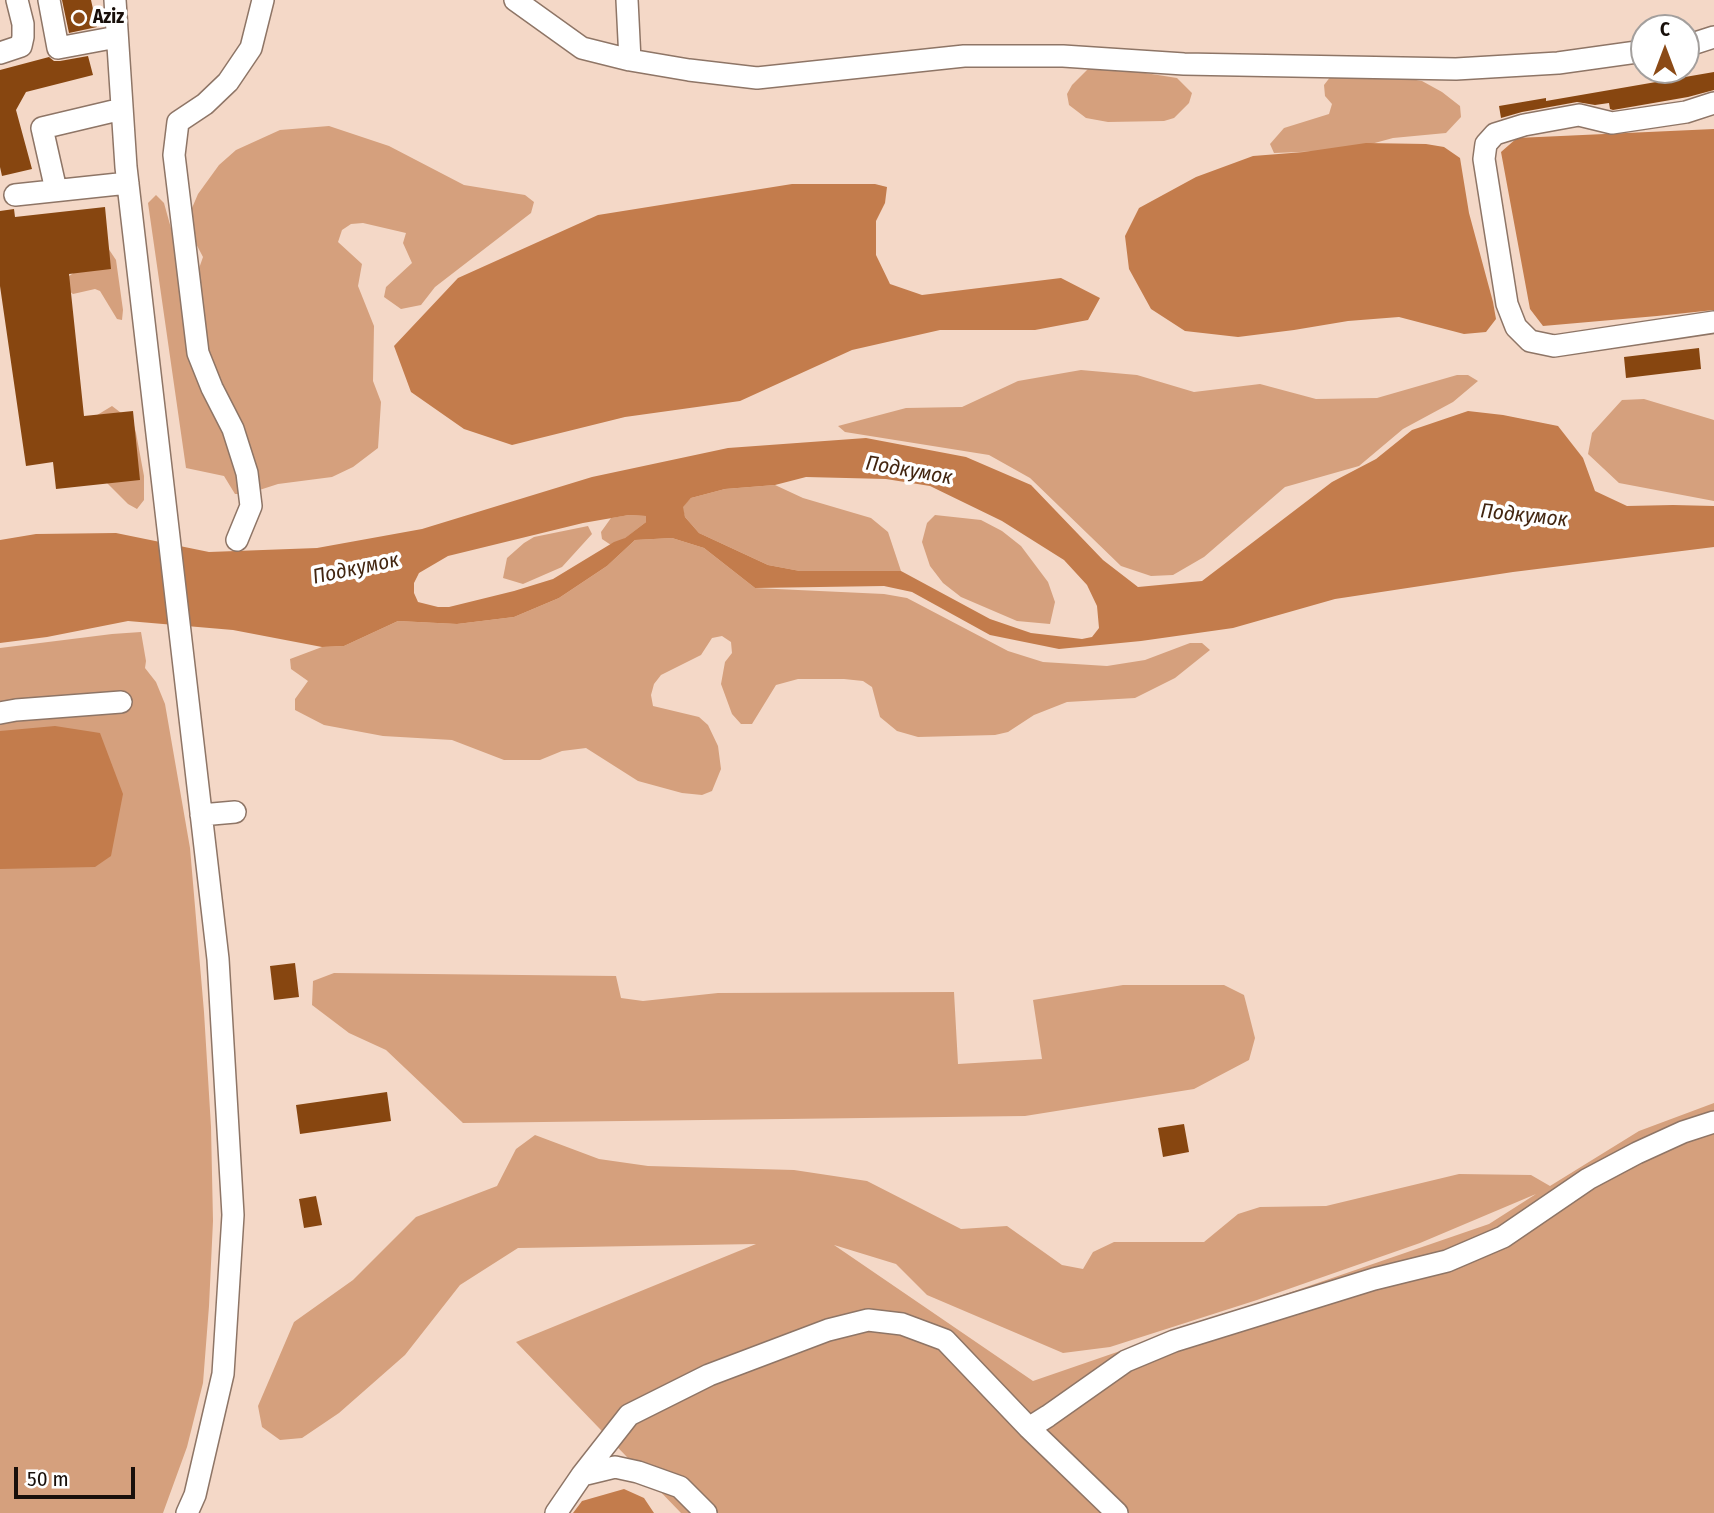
<!DOCTYPE html>
<html>
<head>
<meta charset="utf-8">
<style>
  body { margin:0 }
  #map { position:relative; width:1714px; height:1513px; overflow:hidden; background:#f4d8c7; font-family:"Fira Sans Condensed",sans-serif }
  canvas { display:block }
  .north { position:absolute; left:1630px; top:14px; width:70px; height:70px; box-sizing:border-box; background:#fff; border:2px solid #a39f9d; border-radius:50%; rotate:0deg; font-size:19px; font-weight:700; line-height:28px; text-align:center; color:#180f0a }
  .north::after { content:''; display:block; margin:auto; width:24px; height:32px; background:#8b4a16; clip-path:polygon(50% 0,100% 100%,50% 72%,0 100%) }
  .scale { position:absolute; left:14px; top:1467px; width:121px; height:32px; box-sizing:border-box; border:4px solid #180f0a; border-top:0; padding-left:9px; font-size:21px; line-height:24px; white-space:nowrap; color:#180f0a; -webkit-text-stroke:5px #fff; paint-order:stroke }
</style>
</head>
<body>
<div id="map">
<canvas width="1714" height="1513"></canvas>
<div class="north">С</div>
<div class="scale">50 m</div>
</div>
<script>
const ctx = document.querySelector('canvas').getContext('2d');
ctx.lineJoin = 'round';
function fill(path, color) { ctx.fillStyle = color; ctx.fill(path, 'evenodd'); }
const shape = rows => new Path2D(rows.map(r => 'M' + r).join(''));
function trace(path, color, width, dash) { ctx.strokeStyle = color; ctx.lineWidth = width; ctx.lineCap = dash ? 'butt' : 'round'; ctx.setLineDash(dash || []); ctx.stroke(path); }
function drawText(font, color, halo, rows, align = 'center') {
  ctx.font = font + ' "Fira Sans Condensed",sans-serif'; ctx.lineWidth = 7; ctx.setLineDash([]); ctx.textBaseline = 'middle'; ctx.strokeStyle = halo; ctx.fillStyle = color; for (const [text, x, y, turn = 0] of rows) {
    ctx.save(); ctx.translate(x, y); ctx.rotate((+turn || 0) * Math.PI / 180); ctx.textAlign = isNaN(turn) ? turn : align; if (halo) ctx.strokeText(text, 0, 0); ctx.fillText(text, 0, 0); ctx.restore();
  }
}
fill(shape([
  [1088,69,1126,70,1177,78,1192,93,1189,103,1174,118,1164,121,1108,122,1086,118,1069,105,1067,94,1072,85],
  [1364,71,1422,81,1442,92,1460,106,1461,117,1446,133,1393,138,1349,150,1274,153,1270,144,1284,128,1329,114,1332,104,1325,96,1324,85,1331,76],
  [329,126,389,146,464,185,525,195,534,202,531,213,435,287,421,305,401,309,384,297,386,287,412,263,403,243,406,233,363,223,351,224,342,230,338,242,362,264,358,286,374,326,373,381,381,402,378,448,353,467,332,477,278,484,247,494,235,494,224,476,186,468,148,203,156,195,164,203,182,268,196,277,203,257,192,236,189,215,198,194,219,165,236,150,280,130],
  [104,242,116,260,123,310,122,320,117,319,100,291,95,289,73,294,61,285,63,280,96,258],
  [1081,370,1137,375,1194,392,1260,384,1316,399,1377,398,1457,375,1468,375,1478,381,1453,402,1403,429,1359,466,1285,487,1204,557,1173,575,1151,576,1121,566,1030,478,989,455,845,432,838,426,906,408,962,407,1018,381],
  [1644,399,1714,420,1714,501,1619,483,1588,454,1592,433,1622,400],
  [112,406,133,422,136,433,144,476,144,500,137,509,128,504,97,473,84,423],
  [775,485,803,498,871,518,888,532,901,571,800,571,768,565,699,533,685,517,682,507,691,498,725,489],
  [629,515,647,516,646,522,624,539,611,545,602,539,601,532,611,518],
  [935,515,981,520,1002,531,1021,546,1048,582,1055,602,1050,624,1017,621,961,597,943,583,930,566,922,542,927,523],
  [588,526,592,534,562,567,523,584,503,578,507,558,524,543,534,537],
  [672,538,704,548,755,588,884,594,907,598,1008,651,1043,662,1107,666,1145,660,1190,643,1202,643,1210,650,1175,678,1135,698,1067,702,1034,715,1008,732,995,735,918,737,897,731,880,717,872,687,863,681,844,679,798,679,776,685,752,724,741,724,732,714,721,684,725,662,732,653,731,642,722,636,712,638,701,655,661,675,654,684,651,695,653,706,699,717,708,725,718,746,721,769,712,791,702,795,682,793,638,781,586,748,562,751,540,760,504,760,452,740,383,736,324,725,295,710,295,699,308,681,291,669,290,659,322,647,344,646,398,621,457,624,514,617,559,598,607,566,635,540],
  [141,632,146,661,145,668,156,682,165,704,190,848,204,1012,211,1127,213,1221,209,1306,203,1383,187,1447,163,1513,0,1513,0,648,112,634],
  [334,973,616,976,621,998,643,1001,718,993,954,992,958,1064,1042,1059,1033,1000,1123,985,1224,985,1244,995,1255,1038,1249,1060,1194,1089,1025,1116,463,1123,386,1050,349,1033,312,1005,313,981],
  [1714,1103,1714,1513,681,1513,516,1342,756,1244,518,1248,460,1285,405,1355,339,1413,302,1438,280,1440,262,1427,258,1406,294,1322,353,1280,416,1217,497,1186,516,1149,535,1135,599,1159,648,1166,794,1170,867,1181,961,1229,1007,1226,1062,1265,1083,1269,1093,1252,1114,1242,1204,1242,1238,1214,1260,1207,1326,1206,1459,1174,1531,1175,1550,1186,1639,1131],
  [1536,1194,1489,1224,1033,1381,834,1245,896,1264,927,1295,1063,1353,1110,1347,1257,1300,1420,1243]
]), '#d5a07d');
fill(shape([
  [1714,129,1714,310,1657,316,1543,326,1530,309,1501,152,1517,138],
  [1366,143,1426,144,1444,147,1460,158,1469,213,1493,302,1496,319,1486,332,1464,334,1399,317,1348,321,1294,330,1238,337,1185,331,1151,309,1129,269,1125,236,1139,208,1196,177,1253,156,1304,152],
  [792,184,875,184,887,187,885,203,876,221,876,255,890,284,922,295,1061,278,1100,298,1088,320,1035,330,940,330,852,350,740,401,625,417,512,445,464,429,411,392,394,346,458,278,598,215],
  [1468,411,1503,415,1558,426,1583,458,1595,491,1627,506,1673,505,1714,506,1714,547,1513,572,1335,599,1233,628,1141,641,1059,649,990,635,912,592,884,586,755,588,704,548,672,538,635,540,607,566,559,598,514,617,457,624,398,621,344,646,322,647,233,630,128,621,47,637,0,643,0,540,36,534,116,533,209,552,317,548,422,529,592,477,728,448,866,438,966,457,1031,485,1103,560,1138,587,1202,581,1332,482,1376,459,1412,430],
  [806,477,886,479,930,486,1002,521,1064,560,1087,585,1097,606,1099,628,1092,637,1082,639,1031,633,990,619,901,571,800,571,768,565,699,533,685,517,683,507,691,498,725,489,775,485],
  [629,515,646,516,646,522,625,538,614,542,553,579,514,591,449,607,438,607,418,602,414,593,414,583,419,573,448,556,583,523],
  [55,726,100,733,123,794,111,856,95,867,0,869,0,731],
  [624,1489,644,1498,654,1513,573,1513,582,1501]
]), '#c37c4c');
fill(shape([
  [62,0,91,0,97,27,69,33],
  [88,56,93,75,26,92,16,110,32,169,2,176,0,167,0,70,49,57,54,61,60,61],
  [1714,72,1714,90,1688,97,1613,110,1610,109,1609,103,1595,105,1577,102,1522,112,1501,118,1499,106,1546,98,1546,101],
  [105,207,111,269,69,274,84,416,133,411,140,480,56,489,53,462,26,466,0,286,0,211,14,209,15,217],
  [1699,348,1701,369,1626,378,1624,357],
  [295,963,299,997,274,1000,270,966],
  [387,1092,391,1121,300,1134,296,1105],
  [1184,1124,1189,1152,1163,1157,1158,1128],
  [316,1196,322,1225,304,1228,299,1199]
]), '#874610');
const minor = shape([
  [49,0,58,48,117,37],
  [115,0,126,167,218,959,233,1215,223,1374,195,1495,187,1513],
  [515,0,582,48,630,60,689,70,757,78,964,56,1063,56,1184,64,1456,69,1558,63,1644,51],
  [627,0,630,60],
  [1686,46,1714,37],
  [0,53,21,46,23,37,23,24,17,0],
  [1714,103,1686,112,1612,123,1579,115,1524,125,1495,134,1486,144,1484,159,1507,304,1516,327,1530,341,1554,346,1714,322],
  [56,190,42,128,122,109],
  [15,195,128,183],
  [237,540,251,506,247,473,233,429,212,388,198,353,174,155,178,122,205,104,228,82,251,48,263,0],
  [0,713,16,710,121,702],
  [201,815,235,812],
  [1029,1428,1048,1416,1126,1361,1174,1341,1374,1279,1447,1261,1503,1237,1588,1179,1637,1153,1683,1132,1714,1122],
  [582,1475,615,1467,638,1472,680,1487,706,1513],
  [556,1513,582,1475,629,1415,709,1375,828,1330,868,1320,902,1324,945,1340,1029,1428,1117,1513]
]);
trace(minor, '#8e7566', 24);
trace(minor, '#fff', 21);
for (const [x, y, r, color] of [
  [79,18,7,"#8b4a16"]
]) { const dot = new Path2D(); dot.arc(x, y, r, 0, 2 * Math.PI); ctx.fillStyle = color; ctx.fill(dot); trace(dot, '#fff', 2.5); }
drawText('bold 19px', '#180f0a', '#fff', [
  ["Aziz",93,18]
], 'left');
drawText('italic 21px', '#432611', '#fff', [
  ["Подкумок",909,471,10],
  ["Подкумок",1524,516,6],
  ["Подкумок",356,569,-12]
]);
</script>
</body>
</html>
